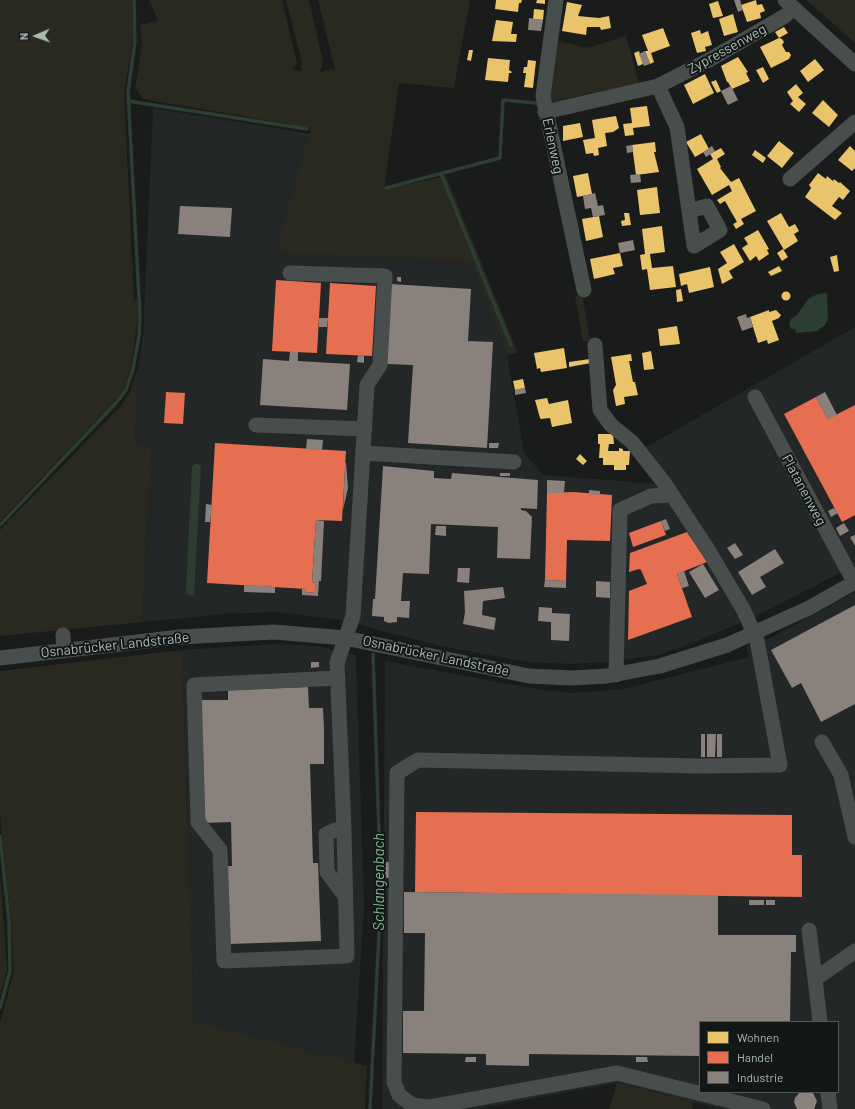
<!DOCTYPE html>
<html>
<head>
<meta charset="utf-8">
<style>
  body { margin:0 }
  #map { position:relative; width:855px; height:1109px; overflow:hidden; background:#1a1b1b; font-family:Barlow,sans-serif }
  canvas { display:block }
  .legend { position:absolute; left:699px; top:1021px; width:140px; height:72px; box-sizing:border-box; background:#141717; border:1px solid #505956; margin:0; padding:5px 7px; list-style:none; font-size:12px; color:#abbcb5 }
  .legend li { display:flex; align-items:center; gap:8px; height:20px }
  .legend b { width:20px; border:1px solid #505956 }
  .north { position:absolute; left:16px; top:16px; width:40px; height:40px; -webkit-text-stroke:3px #141717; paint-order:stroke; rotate:268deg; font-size:11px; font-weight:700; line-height:16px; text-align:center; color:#abbcb5 }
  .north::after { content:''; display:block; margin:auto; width:14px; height:18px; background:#abbcb5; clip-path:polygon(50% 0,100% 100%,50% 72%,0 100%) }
</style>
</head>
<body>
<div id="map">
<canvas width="855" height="1109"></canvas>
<ul class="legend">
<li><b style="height:11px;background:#e9c46a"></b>Wohnen</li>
<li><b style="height:11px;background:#e76f51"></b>Handel</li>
<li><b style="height:11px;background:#8a817c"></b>Industrie</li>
</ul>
<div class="north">N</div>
</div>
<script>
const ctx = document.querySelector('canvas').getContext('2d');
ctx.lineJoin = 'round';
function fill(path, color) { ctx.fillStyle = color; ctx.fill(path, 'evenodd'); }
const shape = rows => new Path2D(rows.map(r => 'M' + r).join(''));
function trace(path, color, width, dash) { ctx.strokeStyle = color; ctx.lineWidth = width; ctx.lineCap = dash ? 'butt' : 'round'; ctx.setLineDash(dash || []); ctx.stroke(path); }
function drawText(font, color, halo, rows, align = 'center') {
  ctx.font = font + ' Barlow,sans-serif'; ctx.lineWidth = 4; ctx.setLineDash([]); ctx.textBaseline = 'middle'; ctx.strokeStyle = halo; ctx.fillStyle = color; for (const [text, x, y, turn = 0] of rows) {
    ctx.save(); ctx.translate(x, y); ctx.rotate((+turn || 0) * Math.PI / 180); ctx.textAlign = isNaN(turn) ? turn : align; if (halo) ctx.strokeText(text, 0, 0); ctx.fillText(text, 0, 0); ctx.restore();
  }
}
fill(shape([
  [153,108,311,134,277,253,471,262,507,355,524,452,543,475,660,484,643,449,855,327,855,565,757,616,695,642,659,655,606,662,571,664,527,662,440,646,337,619,275,612,225,614,142,622,152,449,135,441,138,369,143,336],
  [855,592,855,1109,720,1109,617,1083,476,1109,382,1109,385,661,530,688,572,693,623,689,749,657,747,646,768,639],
  [700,1022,838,1022,838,1092,700,1092],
  [274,644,318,646,356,655,364,907,354,1063,194,1021,182,650]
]), '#242727');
fill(shape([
  [0,0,132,0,133,40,124,92,134,300,137,300,138,316,131,367,124,390,114,402,0,521],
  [149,0,282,0,297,63,292,70,301,71,302,62,286,0,309,0,323,62,320,72,335,69,318,0,470,0,454,88,399,83,384,190,446,176,518,353,507,355,471,262,276,253,311,128,143,99,135,88,142,45,140,25,158,21],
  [806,0,855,0,855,43],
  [626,36,639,83,548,103,556,40,587,48],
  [582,294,590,340,583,342,575,296],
  [138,369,135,441,152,448,142,622,0,636,0,530,120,407,130,392],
  [182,650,194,1021,367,1066,365,1109,0,1109,0,1022,14,972,11,921,0,813,0,671],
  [0,873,7,970,0,995],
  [617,1083,694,1102,692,1109,609,1109]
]), '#292920');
fill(shape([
  [827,293,828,319,825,325,817,331,796,333,795,329,791,329,789,323,791,319,797,315,809,298,818,294],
  [196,463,201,466,194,595,189,596,186,591,192,467]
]), '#2c3e32');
fill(shape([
  [496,0,522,0,521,3,519,3,518,12,495,9],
  [537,0,545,0,545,4,536,3],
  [756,0,757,5,762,4,765,11,760,13,761,18,747,22,741,5],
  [718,1,723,16,713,18,709,4],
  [567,2,582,5,578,16,599,18,609,16,611,28,601,30,600,27,587,27,586,35,562,31],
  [534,9,544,10,543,20,533,19],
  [733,14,738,32,724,36,719,19],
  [496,20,513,22,511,34,517,34,516,42,492,41],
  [784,27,788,33,779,38,775,32],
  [663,28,670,46,651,53,654,62,650,64,645,51,648,51,642,35],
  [700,30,701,34,708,31,712,45,705,47,706,51,697,53,691,33],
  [779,38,782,39,784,42,782,45,786,52,789,52,791,55,789,59,771,68,760,47],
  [469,50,473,50,471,61,467,60],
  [639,51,643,64,638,66,634,53],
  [738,57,748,72,746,73,750,81,732,89,728,82,727,82,721,66],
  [488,58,510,60,509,70,512,72,511,73,509,73,508,82,485,80],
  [815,59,824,70,808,82,800,71],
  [528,60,536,61,533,88,524,87,526,73,523,73,524,67,527,67],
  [763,67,769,79,763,83,756,70],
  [705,74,714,93,693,104,684,85],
  [716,80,721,91,717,93,711,82],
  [796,84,803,93,798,97,806,104,799,112,790,104,793,101,787,92],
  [823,100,838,115,829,127,812,113],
  [647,106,650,126,633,128,634,135,625,136,623,124,632,123,630,108],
  [616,116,619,128,613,132,605,133,607,146,598,148,599,155,594,156,593,153,586,154,583,140,595,138,592,120],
  [580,123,583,137,563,141,563,126],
  [701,134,709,149,695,157,686,142],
  [779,141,794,153,782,168,767,156],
  [655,142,656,152,654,152,659,172,636,175,632,145],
  [850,146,855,151,855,168,852,171,838,160],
  [721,148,725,154,717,159,721,167,720,168,731,182,739,178,756,211,741,219,744,224,736,229,733,224,737,222,725,201,720,204,717,200,732,191,729,185,712,195,697,169,713,159,710,154],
  [755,150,766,158,763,163,752,155],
  [588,173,592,194,577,197,573,176],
  [818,173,826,179,827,176,833,181,834,179,839,183,840,182,850,191,843,200,839,197,832,206,842,213,835,220,805,197,811,188,809,185],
  [657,187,660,213,640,215,637,190],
  [624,213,629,213,631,225,622,226,621,221,625,220],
  [781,213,789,227,795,224,799,231,794,234,798,241,784,250,767,221],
  [599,216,603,237,586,241,582,219],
  [662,226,665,252,650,254,652,268,673,266,676,287,650,290,647,269,642,270,640,255,645,254,642,229],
  [758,230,769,249,767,250,769,254,759,261,756,256,750,261,742,248,748,244,744,238],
  [734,244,744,262,729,271,733,278,722,284,718,269,727,263,720,252],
  [783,249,788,257,782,261,777,253],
  [620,253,623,266,613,268,615,274,594,279,590,259],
  [837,255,839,271,834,272,830,257],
  [779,266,782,271,771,276,768,272],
  [710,267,714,287,689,293,687,284,681,286,679,274],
  [681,289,683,301,677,302,676,290],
  '781.5 296a4.5 4.5 0 1 1 9 0a4.5 4.5 0 1 1-9 0Z',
  [769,310,769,312,776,310,781,315,779,318,772,321,779,340,768,344,767,340,758,343,750,317],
  [677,326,680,344,660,346,658,329],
  [564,348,567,368,541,372,540,368,537,369,534,353],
  [651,351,654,369,644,370,642,353],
  [631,354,632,361,629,361,633,382,635,382,638,395,624,397,625,404,616,406,613,390,616,385,611,357],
  [590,359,591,363,569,367,569,362],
  [523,379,525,388,515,390,513,381],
  [547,398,549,404,568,400,572,423,552,427,550,418,541,419,540,418,535,400],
  [598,434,613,434,614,444,609,444,608,451,619,451,619,448,623,449,623,451,630,451,629,465,626,465,626,470,614,470,614,465,603,465,603,458,599,458,600,444,598,444],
  [580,454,587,461,583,465,576,459]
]), '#e9c46a');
fill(shape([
  [276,280,321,283,317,353,272,351],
  [330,283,376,286,372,356,326,354],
  [166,392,185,393,183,424,164,423],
  [816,397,828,419,855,405,855,515,842,522,784,414],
  [215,443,346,451,342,521,316,520,312,582,315,583,315,593,305,592,306,589,207,583],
  [574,492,612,495,610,541,567,540,566,581,545,580,547,493],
  [661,521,666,535,633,547,629,533],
  [687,532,707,562,677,574,692,617,628,640,629,591,647,584,641,570,639,569,629,572,630,553],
  [416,812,792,815,792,855,802,855,802,897,415,892]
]), '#e76f51');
fill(shape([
  [734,0,740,0,743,10,738,12],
  [529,18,543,20,541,31,528,30],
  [645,51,650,64,644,66,639,54],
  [731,86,738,100,728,105,721,91],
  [632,145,633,152,627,153,626,146],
  [712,146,715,151,706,157,703,152],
  [640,174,641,182,631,183,630,175],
  [595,193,598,206,603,205,605,215,593,217,591,208,585,209,583,196],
  [180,206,232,208,230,237,178,234],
  [633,240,635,250,620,253,618,243],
  [397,277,401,277,401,282,397,281],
  [391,284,471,289,468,341,493,342,487,448,408,443,413,365,387,364],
  [746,314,747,318,750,317,753,327,742,331,737,317],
  [319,318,328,318,327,327,319,327],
  [290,352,298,352,298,361,350,364,347,410,260,405,263,359,289,361],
  [358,355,364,356,364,363,357,362],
  [525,388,526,393,515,395,515,390],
  [825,392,837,415,828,419,816,397],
  [307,439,323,440,322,450,306,449],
  [489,443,499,443,498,448,489,448],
  [346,463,348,488,343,510,345,463],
  [383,466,434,471,434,478,451,479,452,473,538,480,537,509,521,508,521,510,526,511,532,517,530,559,497,558,498,527,431,524,429,574,403,573,401,601,410,601,409,618,397,617,397,622,389,623,384,621,384,617,372,616,373,599,375,599],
  [500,473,510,473,510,476,500,476],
  [547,480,565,481,564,493,547,493],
  [589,490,600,491,600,495,589,494],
  [206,504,212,505,210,522,205,522],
  [834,508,838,513,831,517,828,511],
  [666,519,670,529,665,531,661,521],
  [316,520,324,521,321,581,319,581,318,596,302,595,302,589,306,589,305,592,315,593,315,583,312,582],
  [844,523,849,531,840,536,836,528],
  [436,526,446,526,446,536,435,535],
  [855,535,855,546,850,537],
  [735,543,743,555,735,559,727,548],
  [775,549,784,563,760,577,766,587,752,595,738,572],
  [703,564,719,590,705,598,689,572],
  [458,568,470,568,469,583,457,582],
  [684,571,689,586,682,588,677,574],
  [545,580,566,581,566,588,544,587],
  [596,581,610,582,610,598,596,597],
  [244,585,275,587,275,593,244,592],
  [503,587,505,598,483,601,482,615,496,618,494,630,463,624,465,612,464,591],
  [855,605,855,704,821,722,801,683,792,688,771,650],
  [539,607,552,608,552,613,570,614,569,641,551,640,551,622,538,621],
  [311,662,319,662,319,667,311,668],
  [308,687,309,708,323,708,324,730,324,764,310,764,313,863,318,863,321,941,229,944,226,866,232,866,231,822,203,823,199,700,228,700,228,690],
  [701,734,705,734,705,757,701,757],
  [707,734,716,734,715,757,707,757],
  [717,734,722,734,722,757,717,757],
  [385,862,390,862,390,878,385,878],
  [404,892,718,895,718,935,796,935,796,952,791,952,790,1022,700,1022,700,1056,529,1054,529,1066,486,1065,486,1054,403,1053,403,1011,424,1011,425,933,404,933],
  [749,900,764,900,764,905,749,905],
  [766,900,775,900,775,905,766,905],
  [466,1057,476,1057,476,1062,465,1062],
  [636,1057,647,1057,648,1062,636,1062],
  [800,1092,813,1093,817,1101,814,1109,797,1109,794,1102,795,1098]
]), '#8a817c');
trace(shape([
  [128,101,307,129],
  [441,174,511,345],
  [386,188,500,158,503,100,536,103,539,107],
  [0,525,116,403,126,390,133,369,139,336,140,316,128,92,135,41,134,0],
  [0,836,9,921,10,971,0,1008],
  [370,1109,381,894,373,654]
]), '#2c3e32', 3.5);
trace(shape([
  [556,0,543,96,584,290],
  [785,0,855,64],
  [658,86,677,127,694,246,720,230,707,206,689,211],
  [545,112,658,86,709,60,785,16,794,8],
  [790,179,855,122],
  [290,273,385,276,380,365,367,385,353,616,337,663,344,830,347,956,224,961,220,850,198,822,194,685,338,678],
  [595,345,600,410,611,425,632,442,665,484,707,548,743,609,757,640,780,765,700,766,418,760,397,773,394,1082,399,1095,412,1105,430,1107,617,1073,763,1109],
  [755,397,854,582],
  [256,425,365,429],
  [363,453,514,462],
  [63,635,64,650],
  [0,658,180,637,274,632,345,638,529,676,571,678,607,676,660,666,727,645,809,608,855,582],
  [616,675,620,510,651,496,671,495],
  [822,742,841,775,855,837],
  [344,830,335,830,326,834,327,872,345,896],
  [809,930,815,979],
  [820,1022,815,979,855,951],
  [828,1092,830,1109]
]), '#484e4c', 15);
drawText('14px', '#abbcb5', '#141717', [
  ["Zypressenweg",727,49,-29],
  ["Erlenweg",553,146,78],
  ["Platanenweg",804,490,62],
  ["Osnabrücker Landstraße",115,645,-6],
  ["Osnabrücker Landstraße",436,656,12]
]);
drawText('italic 15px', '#81b993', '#141717', [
  ["Schlangenbach",379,882,-90]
]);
</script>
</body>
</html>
